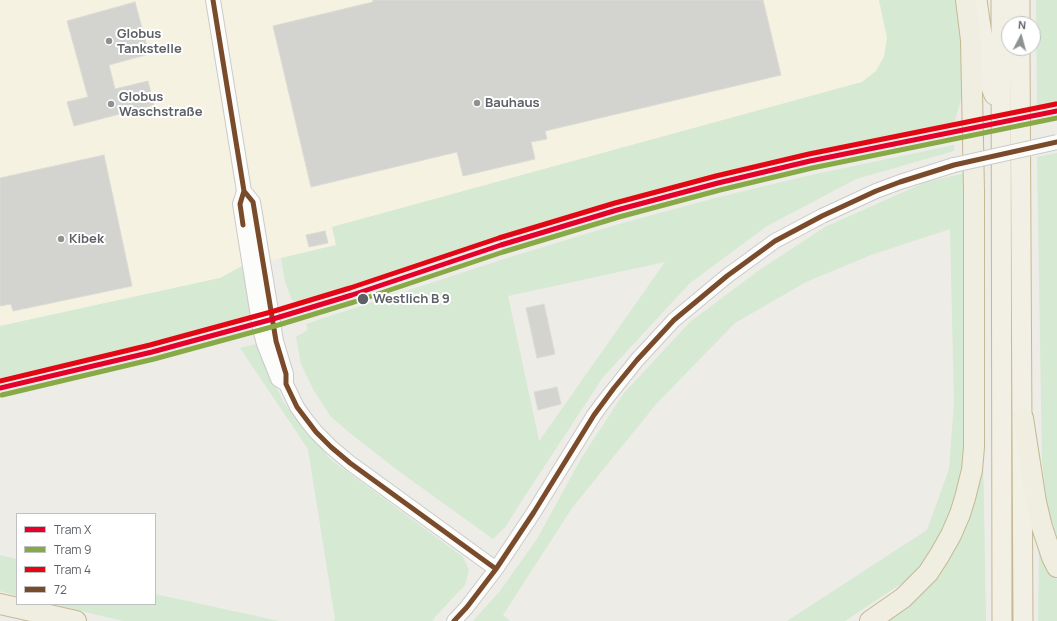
<!DOCTYPE html>
<html>
<head>
<meta charset="utf-8">
<style>
  body { margin:0 }
  #map { position:relative; width:1057px; height:621px; overflow:hidden; background:#edece7; font-family:Manrope,sans-serif }
  canvas { display:block }
  .legend { position:absolute; left:16px; top:513px; width:140px; height:92px; box-sizing:border-box; background:#fff; border:1px solid #bec0c2; margin:0; padding:5px 7px; list-style:none; font-size:12px; color:#5d6166 }
  .legend li { display:flex; align-items:center; gap:8px; height:20px }
  .legend b { width:20px; border:1px solid #bec0c2 }
  .north { position:absolute; left:1001px; top:16px; width:40px; height:40px; box-sizing:border-box; background:#fff; border:1px solid #bec0c2; border-radius:50%; rotate:6deg; font-size:11px; font-weight:700; line-height:16px; text-align:center; color:#5d6166 }
  .north::after { content:''; display:block; margin:auto; width:14px; height:18px; background:#8f9293; clip-path:polygon(50% 0,100% 100%,50% 72%,0 100%) }
</style>
</head>
<body>
<div id="map">
<canvas width="1057" height="621"></canvas>
<ul class="legend">
<li><b style="height:5px;background:#e4002b"></b>Tram X</li>
<li><b style="height:5px;background:#87aa47"></b>Tram 9</li>
<li><b style="height:5px;background:#e30613"></b>Tram 4</li>
<li><b style="height:5px;background:#7a4b2a"></b>72</li>
</ul>
<div class="north">N</div>
</div>
<script>
const ctx = document.querySelector('canvas').getContext('2d');
ctx.lineJoin = 'round';
function fill(path, color) { ctx.fillStyle = color; ctx.fill(path, 'evenodd'); }
const shape = rows => new Path2D(rows.map(r => 'M' + r).join(''));
function trace(path, color, width, dash) { ctx.strokeStyle = color; ctx.lineWidth = width; ctx.lineCap = dash ? 'butt' : 'round'; ctx.setLineDash(dash || []); ctx.stroke(path); }
function drawText(font, color, halo, rows, align = 'center') {
  ctx.font = font + ' Manrope,sans-serif'; ctx.lineWidth = 4; ctx.setLineDash([]); ctx.textBaseline = 'middle'; ctx.strokeStyle = halo; ctx.fillStyle = color; for (const [text, x, y, turn = 0] of rows) {
    ctx.save(); ctx.translate(x, y); ctx.rotate((+turn || 0) * Math.PI / 180); ctx.textAlign = isNaN(turn) ? turn : align; if (halo) ctx.strokeText(text, 0, 0); ctx.fillText(text, 0, 0); ctx.restore();
  }
}
fill(shape([
  [0,0,879,0,887,38,884,57,876,71,862,82,332,227,336,245,281,258,242,266,220,278,0,326]
]), '#f6f2e1');
fill(shape([
  [879,0,957,0,961,18,964,89,954,124,806,155,714,177,613,204,499,239,418,266,301,302,292,300,285,282,281,258,336,245,332,227,862,82,876,71,884,57,887,38],
  [1036,0,1057,0,1057,102,1037,106],
  [954,145,954,151,856,179,767,226,690,283,603,377,519,505,506,526,493,539,400,472,356,438,331,417,314,391,301,364,296,337,308,330,306,324,507,258,619,224,719,197,811,175],
  [665,262,540,440,539,440,508,296],
  [1057,153,1057,538,1047,507,1042,461,1037,157],
  [966,173,965,447,961,486,950,518,928,558,905,581,845,621,787,621,927,530,949,469,954,403,950,229,871,255,806,282,735,323,657,403,572,508,503,615,510,621,473,621,500,591,537,539,582,457,624,393,690,322,758,271,825,227,926,182],
  [242,266,252,317,20,378,0,382,0,326,220,278],
  [257,344,284,403,330,459,463,557,469,570,465,585,433,619,434,619,433,621,334,621,335,619,308,449,240,348],
  [983,453,986,621,887,621,927,588,949,559,965,527],
  [1039,546,1057,580,1057,621,1038,621],
  [0,555,17,559,17,596,0,591],
  [155,594,279,621,123,621,52,604,155,604]
]), '#d5e9d3');
const building = shape([
  [373,0,763,0,781,75,545,131,547,139,531,142,535,159,463,176,457,152,311,187,273,26,373,2,373,0],
  [135,2,149,54,109,65,115,89,148,81,154,105,74,126,67,102,88,97,67,21,135,2],
  [104,155,132,286,13,311,11,304,0,306,0,178,104,155],
  [325,231,328,243,309,247,306,235,325,231],
  [544,304,555,354,537,358,526,308,544,304],
  [557,387,561,404,538,410,534,392,557,387]
]);
fill(building, '#d3d3d0');
trace(building, '#dcdbd6', 1);
const tertiary = shape([
  [213,0,244,191,240,204,260,329,264,344,278,379,286,384],
  [244,191,253,202,276,341,286,374,286,384,297,407,307,421,316,432,331,447,350,463,496,569],
  [454,621,467,607,496,569,534,512,594,415,602,404,637,360,674,320,727,276,775,241,822,216,876,191,900,182,954,165]
]);
const trunk = shape([
  [977,0,989,82,994,95],
  [1001,0,1002,621],
  [1020,0,1020,24],
  [1020,48,1023,621]
]);
const motorway = shape([
  [1023,418,1036,502,1042,527,1052,557,1057,567],
  [0,604,76,621],
  [870,621,903,598,928,573,939,556,951,535,960,514,965,498,972,470,974,447,974,191,971,40,966,0]
]);
trace(tertiary, '#cacaca', 16);
trace(trunk, '#c5b893', 21);
trace(motorway, '#c5b893', 22);
trace(tertiary, '#fcfcfb', 14);
trace(trunk, '#f2f0e4', 19);
trace(motorway, '#f0ede1', 20);
const tertiaryBridge = shape([
  [954,165,1057,142]
]);
trace(tertiaryBridge, '#cacaca', 16, []);
trace(tertiaryBridge, '#fcfcfb', 14);
trace(shape([
  [213,0,244,191,240,204,243,225],
  [244,191,253,202,276,341,286,374,286,384,297,407,316,432,331,447,350,463,496,569],
  [454,621,467,607,496,569,534,512,594,415,614,388,637,360,674,320,727,276,775,241,822,216,876,191,900,182,954,165,1057,142]
]), '#7a4b2a', 5);
trace(shape([
  [0,388,152,352,273,319,352,295,501,245,617,210,718,183,810,161,1057,111]
]), '#e4002b', 5);
trace(shape([
  [2,395,154,359,275,326,354,302,503,252,619,217,720,190,812,168,1057,118]
]), '#87aa47', 5);
trace(shape([
  [0,381,150,345,271,312,350,288,499,238,615,203,716,176,809,154,1056,104]
]), '#e30613', 5);
for (const [x, y, r, color] of [
  [109,41,4,"#8f9293"],
  [477,103,4,"#8f9293"],
  [111,104,4,"#8f9293"],
  [61,239,4,"#8f9293"],
  [363,299,6,"#5d6166"]
]) { const dot = new Path2D(); dot.arc(x, y, r, 0, 2 * Math.PI); ctx.fillStyle = color; ctx.fill(dot); trace(dot, '#fff', 1.5); }
drawText('bold 13px', '#5d6166', '#fff', [
  ["Globus",117,34],
  ["Tankstelle",117,49],
  ["Globus",119,97],
  ["Waschstraße",119,112],
  ["Bauhaus",485,103],
  ["Kibek",69,239]
], 'left');
drawText('bold 13px', '#5d6166', '#fff', [
  ["Westlich B 9",373,299]
], 'left');
</script>
</body>
</html>
